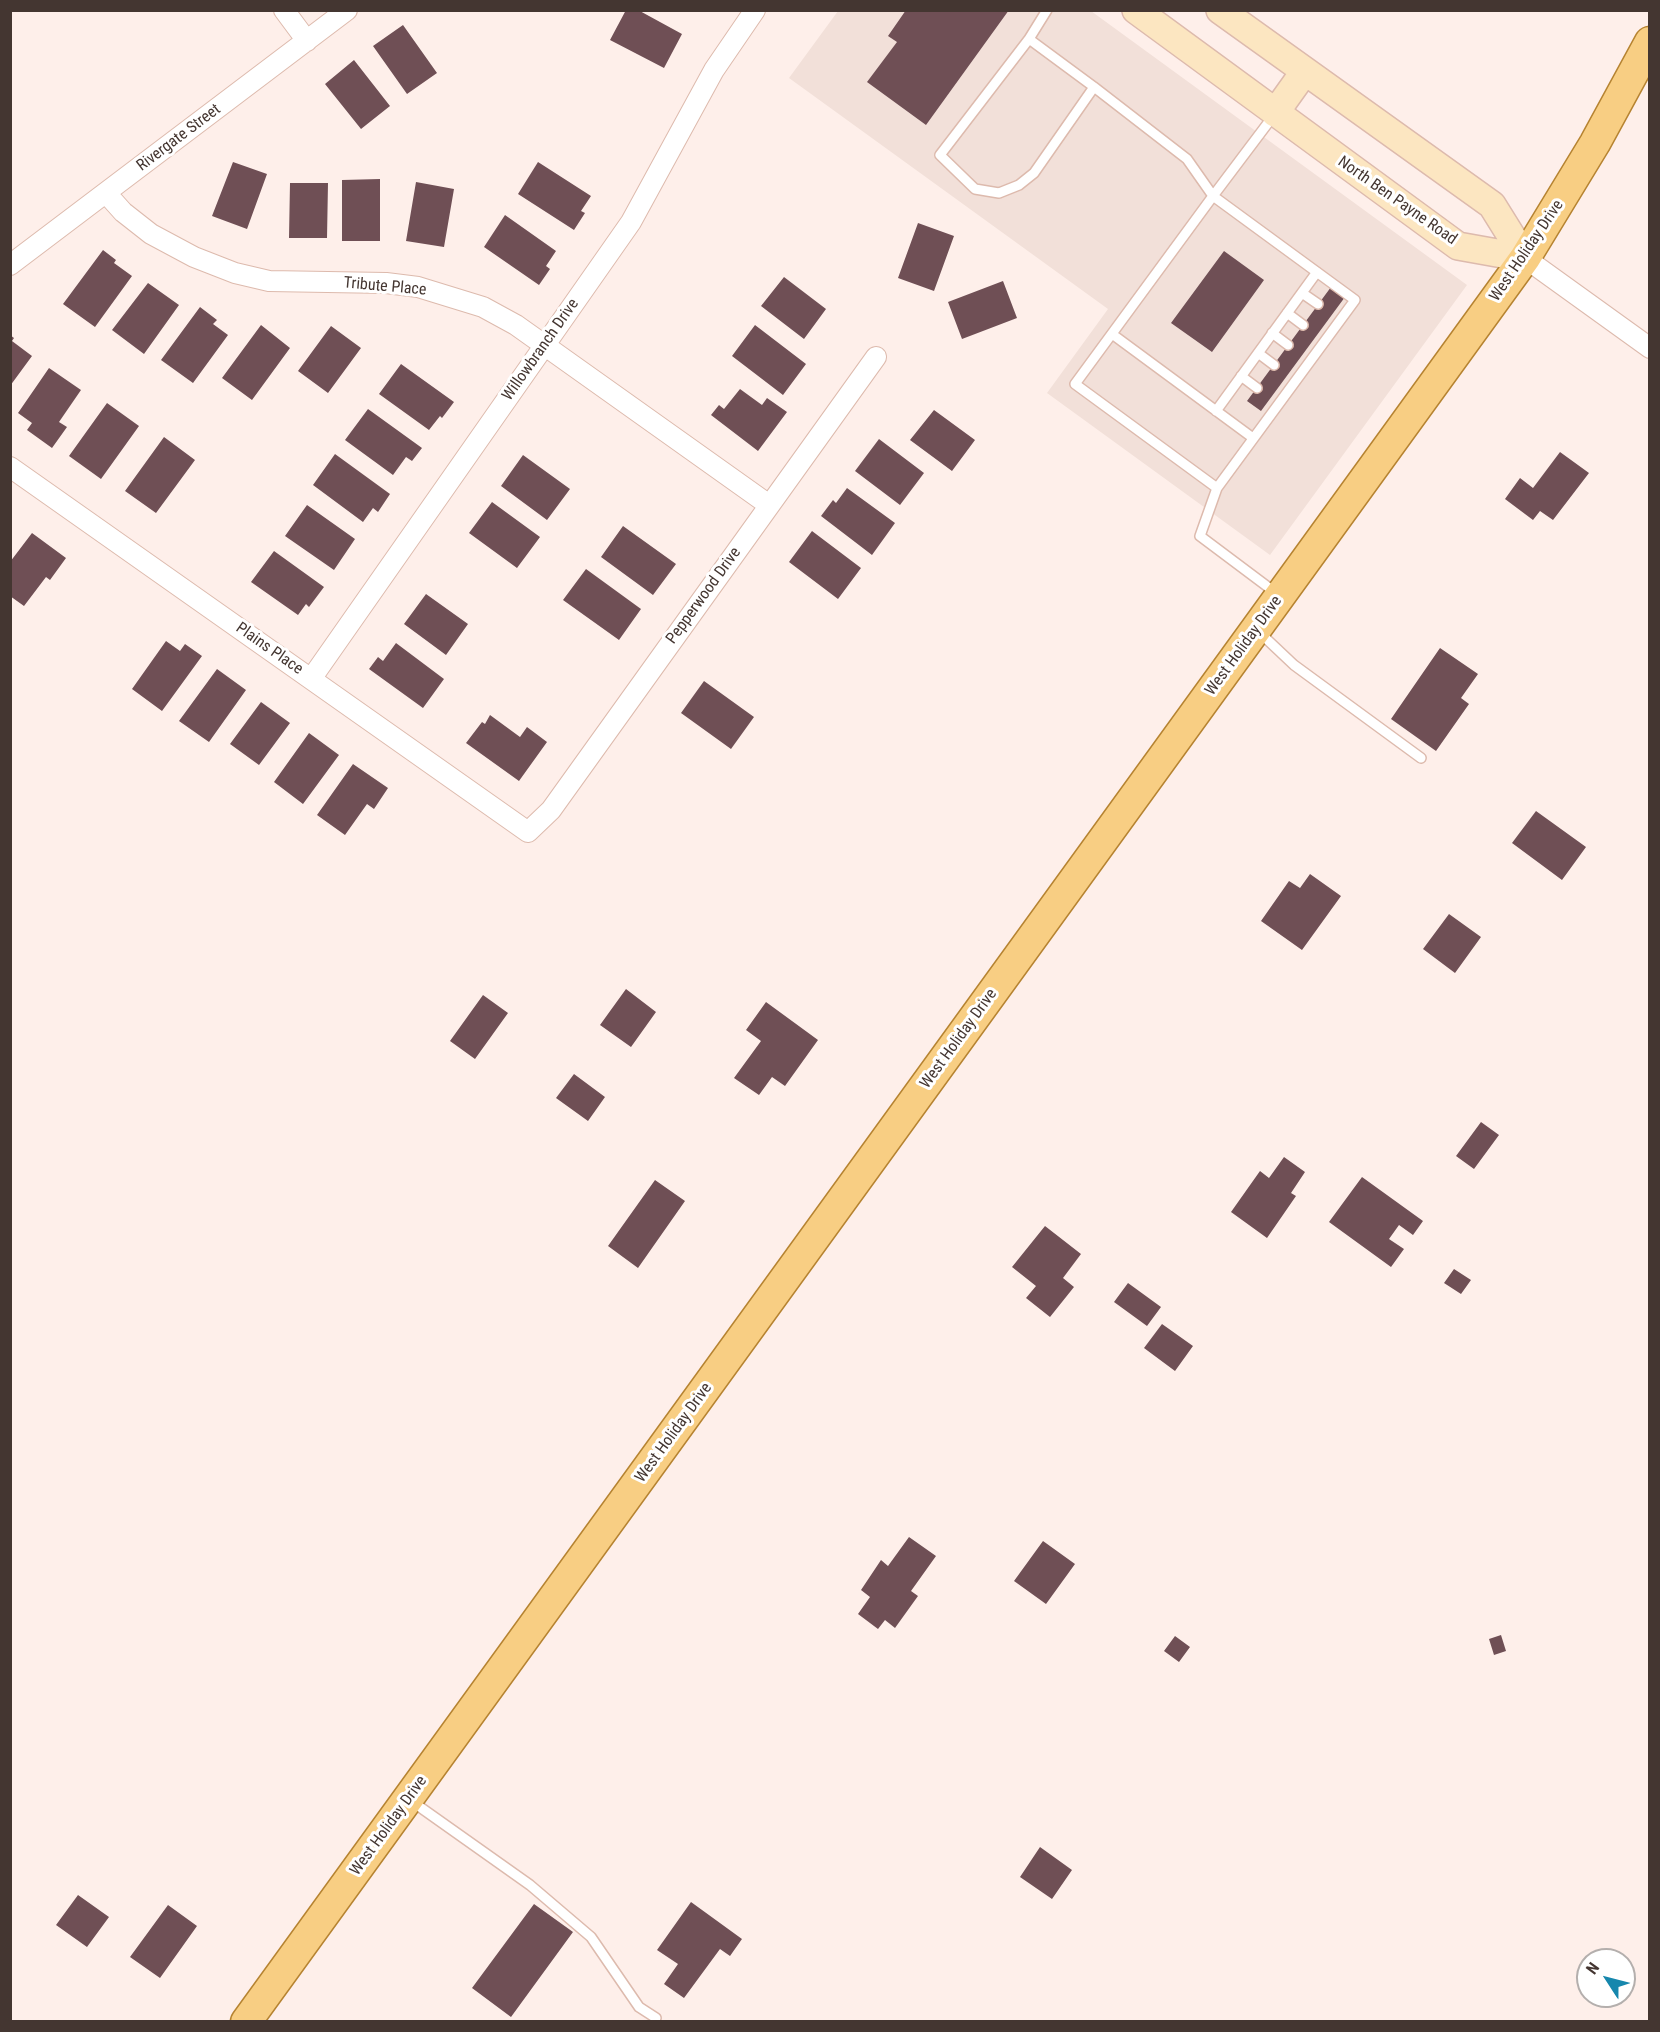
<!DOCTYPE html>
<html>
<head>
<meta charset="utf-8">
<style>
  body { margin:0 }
  #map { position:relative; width:1660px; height:2032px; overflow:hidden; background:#feefea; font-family:"Roboto Condensed",sans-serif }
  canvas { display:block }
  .frame { position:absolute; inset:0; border:12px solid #443631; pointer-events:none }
  .north { position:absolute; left:1576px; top:1948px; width:60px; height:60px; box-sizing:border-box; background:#fff; border:2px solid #b4afad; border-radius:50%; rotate:306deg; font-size:16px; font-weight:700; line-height:24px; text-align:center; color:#443631 }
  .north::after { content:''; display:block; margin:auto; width:21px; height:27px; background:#1687ad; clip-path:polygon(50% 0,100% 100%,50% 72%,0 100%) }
</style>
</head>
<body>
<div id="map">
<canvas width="1660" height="2032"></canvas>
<div class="frame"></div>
<div class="north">N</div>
</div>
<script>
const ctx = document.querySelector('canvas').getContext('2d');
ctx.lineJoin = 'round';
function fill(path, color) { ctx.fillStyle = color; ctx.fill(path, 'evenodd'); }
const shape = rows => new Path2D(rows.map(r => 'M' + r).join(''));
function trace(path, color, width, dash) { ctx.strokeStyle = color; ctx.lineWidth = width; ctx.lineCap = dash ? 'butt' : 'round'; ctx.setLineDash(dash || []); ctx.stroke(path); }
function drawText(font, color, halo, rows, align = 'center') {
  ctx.font = font + ' "Roboto Condensed",sans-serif'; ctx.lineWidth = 6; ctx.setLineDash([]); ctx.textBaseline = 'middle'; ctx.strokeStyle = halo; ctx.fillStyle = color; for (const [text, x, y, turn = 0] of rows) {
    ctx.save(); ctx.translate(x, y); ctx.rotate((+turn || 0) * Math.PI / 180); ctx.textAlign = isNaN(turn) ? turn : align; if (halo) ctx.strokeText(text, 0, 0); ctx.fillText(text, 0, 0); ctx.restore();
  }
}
fill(shape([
  [838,11,1091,11,1467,285,1270,555,1047,393,1108,309,789,78]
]), '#f2e0d9');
fill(shape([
  [626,10,638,10,682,34,664,68,610,40],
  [906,10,1009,10,926,125,867,82,897,42,888,36],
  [403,25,437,73,407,94,373,46],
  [354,60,390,106,361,129,325,84],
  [233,162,267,174,247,229,212,216],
  [538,162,591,196,581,211,585,213,574,230,518,194],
  [380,179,380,241,342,241,342,180],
  [416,182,454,189,444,247,406,241],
  [290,183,328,183,327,238,289,238],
  [505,215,556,251,546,266,550,269,539,285,484,247],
  [918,223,954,236,934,291,898,278],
  [103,250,116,260,114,263,132,276,95,327,63,304],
  [1224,251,1264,280,1212,352,1171,323],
  [784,277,826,309,804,339,761,306],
  [1003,281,1017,318,962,339,948,302],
  [148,283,179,305,144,354,112,330],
  [1331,287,1345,297,1261,411,1247,401],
  [200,307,217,320,213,324,228,335,193,383,161,360],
  [261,325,290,348,252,400,222,378],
  [755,325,806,364,783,395,732,356],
  [331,326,361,348,328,393,298,371],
  [10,335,14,338,12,341,32,356,10,386],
  [401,364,454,402,442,418,440,416,429,430,379,394],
  [49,368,81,390,59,422,67,427,52,448,27,430,32,423,18,413],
  [740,389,762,405,767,398,787,412,758,451,711,415,719,405,724,409],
  [107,403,139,426,101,479,69,456],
  [368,409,422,448,412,461,406,457,393,475,345,440],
  [934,410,975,440,952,471,910,440],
  [164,437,195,460,156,513,125,491],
  [879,439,924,473,900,505,855,471],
  [1560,452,1589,473,1553,520,1540,511,1533,520,1505,499,1520,478,1533,488],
  [335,454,390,494,378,512,373,508,363,522,313,485],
  [523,455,570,489,547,520,501,486],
  [847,488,895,523,872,555,821,516,833,500,836,503],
  [492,502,540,537,517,568,469,533],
  [307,505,355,539,334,570,285,536],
  [623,526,676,564,653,595,601,557],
  [812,531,861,568,838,599,789,562],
  [32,533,66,558,50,580,46,577,24,606,10,596,10,562],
  [274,551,324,587,309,607,306,604,298,615,251,582],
  [586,569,641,609,619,640,563,600],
  [426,594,468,624,446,655,404,624],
  [166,641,180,651,185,644,202,656,162,711,132,689],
  [396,643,444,679,423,708,369,669,378,657,383,661],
  [1440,648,1478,674,1461,698,1469,704,1436,751,1391,719],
  [217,669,246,690,209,742,179,721],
  [704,681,754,717,731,749,681,713],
  [261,702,290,723,259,765,230,744],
  [490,715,520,737,527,727,547,742,519,781,466,743,482,722,485,724],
  [309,733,339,755,303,804,274,782],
  [353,764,388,788,374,809,367,804,345,835,317,815],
  [1536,811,1586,847,1562,880,1512,843],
  [1310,874,1341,896,1302,950,1261,921,1289,881,1300,888],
  [1449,914,1481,937,1455,973,1423,949],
  [626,989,656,1012,631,1047,600,1025],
  [483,995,508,1013,475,1059,450,1041],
  [766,1002,818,1040,785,1086,772,1077,759,1095,734,1078,761,1041,746,1030],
  [574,1074,605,1097,588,1121,556,1098],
  [1481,1122,1499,1135,1474,1169,1456,1156],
  [1284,1157,1305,1172,1291,1193,1296,1196,1267,1238,1231,1212,1260,1171,1269,1178],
  [1362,1177,1423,1221,1413,1235,1399,1225,1389,1239,1404,1249,1391,1267,1329,1222],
  [655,1180,685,1201,638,1268,608,1246],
  [1045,1226,1081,1254,1063,1278,1074,1287,1050,1317,1026,1298,1036,1286,1012,1267],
  [1454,1269,1471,1280,1461,1294,1444,1283],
  [1128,1283,1161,1307,1147,1326,1114,1302],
  [1162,1324,1193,1346,1175,1371,1144,1348],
  [909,1537,936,1556,911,1591,918,1596,895,1628,885,1620,878,1629,858,1614,870,1597,861,1590,881,1560,888,1566],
  [1043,1541,1075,1564,1046,1604,1014,1581],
  [1501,1635,1506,1651,1494,1655,1489,1639],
  [1175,1636,1190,1647,1179,1662,1164,1651],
  [1040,1847,1072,1870,1052,1899,1020,1877],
  [78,1895,109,1917,87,1947,56,1925],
  [691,1902,742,1939,730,1956,720,1949,684,1998,664,1984,678,1964,657,1950],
  [534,1904,573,1932,511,2017,472,1988],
  [168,1905,197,1926,160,1978,130,1957]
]), '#6f4f55');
const lane = shape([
  [1029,39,1047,10],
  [1094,87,1034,173,1019,185,999,193,975,189,940,155,1029,39,1094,87,1187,159,1213,196,1274,115],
  [1302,293,1318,304],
  [1287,313,1303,325],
  [1272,333,1288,345],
  [1112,334,1253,438],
  [1258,353,1274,365],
  [1241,376,1257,388],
  [1216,411,1317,272],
  [1217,488,1075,384,1213,196,1355,300,1217,488,1200,536,1276,593],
  [1258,631,1294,665,1421,758],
  [410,1800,530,1885,591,1937,639,2007,656,2018]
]);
const street = shape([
  [284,10,307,41],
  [106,193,123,212,151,234,194,257,235,273,269,281,386,283,418,287,483,307,516,325,769,505],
  [1525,258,1650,348],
  [10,265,347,10],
  [10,467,528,832,551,810,876,357],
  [311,679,631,222,714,70,755,10]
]);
const secondary = shape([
  [1136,10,1458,246,1525,258],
  [1220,10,1492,205,1525,258],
  [1275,113,1305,71]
]);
const primary = shape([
  [246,2022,1525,258,1595,143,1650,42]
]);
trace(lane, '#ddbaad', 12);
trace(street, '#ddbaad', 22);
trace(secondary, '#ddbaad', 30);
trace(primary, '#b68331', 33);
trace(lane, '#fff', 9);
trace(street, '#fff', 20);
trace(secondary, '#fce6c1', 27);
trace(primary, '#f8ce83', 30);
drawText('16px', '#443631', '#fff', [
  ["Rivergate Street",179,138,-37],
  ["North Ben Payne Road",1397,201,35],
  ["West Holiday Drive",1527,251,-56],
  ["Tribute Place",385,287,5],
  ["Willowbranch Drive",541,350,-55],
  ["Pepperwood Drive",704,596,-54],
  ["West Holiday Drive",1244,646,-54],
  ["Plains Place",269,649,35],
  ["West Holiday Drive",959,1039,-54],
  ["West Holiday Drive",674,1433,-54],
  ["West Holiday Drive",389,1826,-54]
]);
</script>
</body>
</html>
